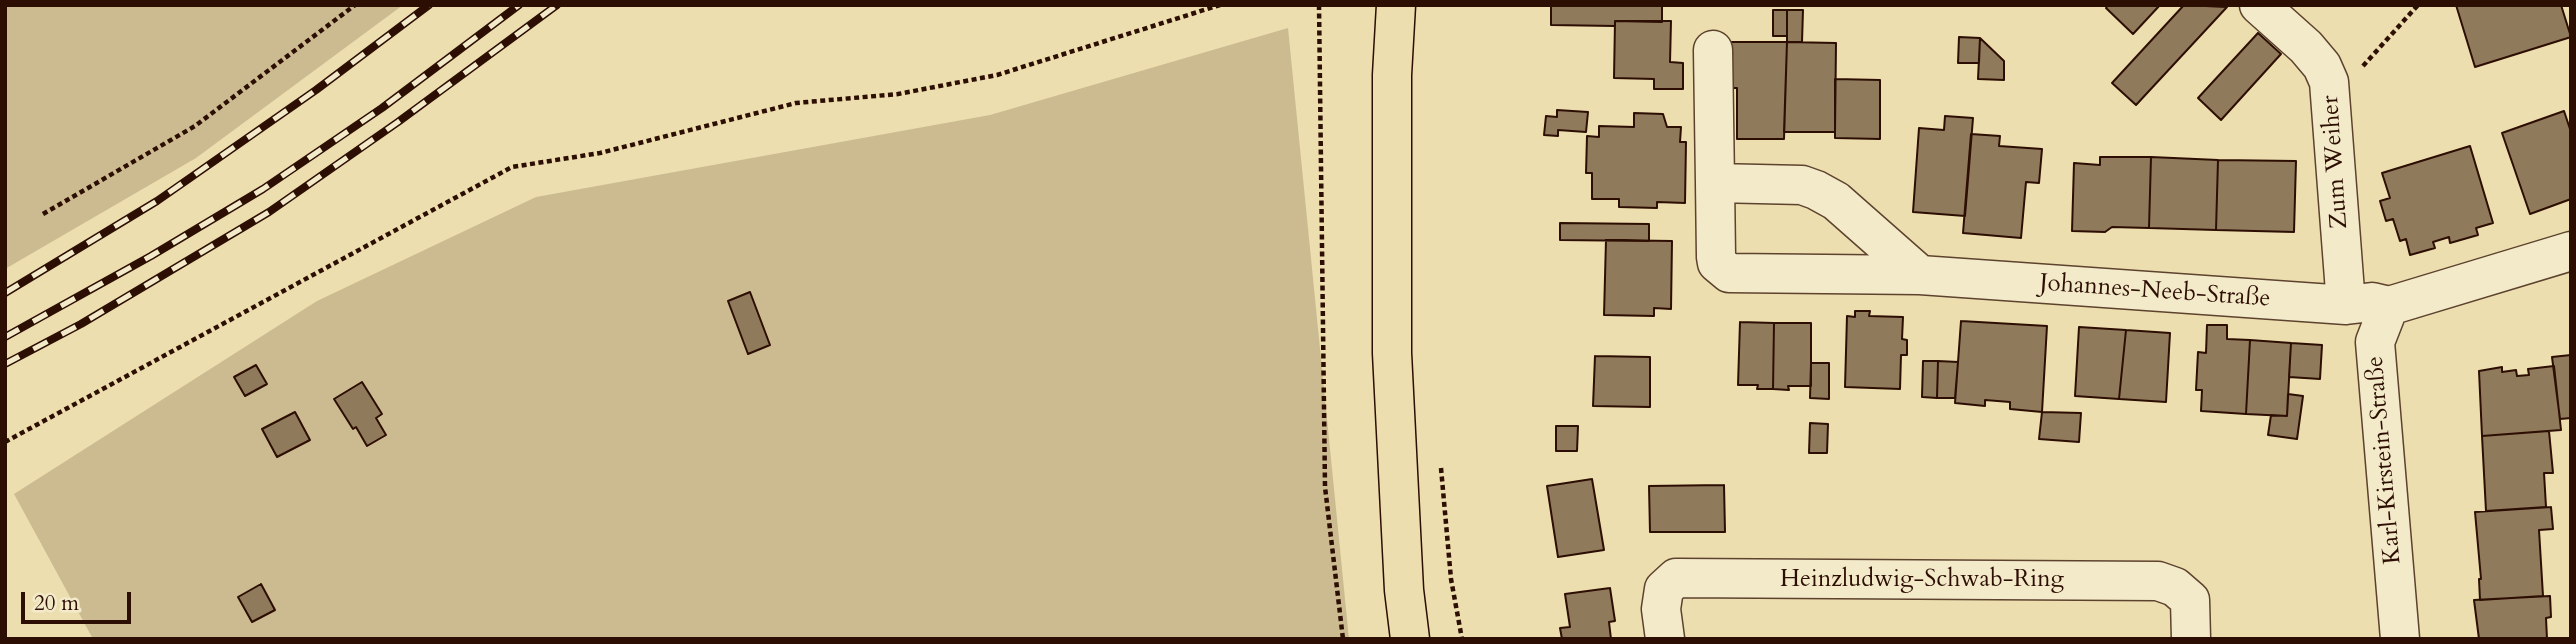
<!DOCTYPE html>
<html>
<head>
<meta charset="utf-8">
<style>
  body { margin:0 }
  #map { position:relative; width:2576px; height:644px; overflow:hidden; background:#ecdeae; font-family:Cardo,serif }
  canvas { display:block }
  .frame { position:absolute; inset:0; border:7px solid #2d0e03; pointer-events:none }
  .scale { position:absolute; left:21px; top:592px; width:110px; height:32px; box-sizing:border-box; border:4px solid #2d0e03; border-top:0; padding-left:9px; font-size:21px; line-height:24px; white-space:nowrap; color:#2d0e03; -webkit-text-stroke:5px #f3eaca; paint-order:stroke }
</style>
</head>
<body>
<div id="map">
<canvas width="2576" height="644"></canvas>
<div class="frame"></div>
<div class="scale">20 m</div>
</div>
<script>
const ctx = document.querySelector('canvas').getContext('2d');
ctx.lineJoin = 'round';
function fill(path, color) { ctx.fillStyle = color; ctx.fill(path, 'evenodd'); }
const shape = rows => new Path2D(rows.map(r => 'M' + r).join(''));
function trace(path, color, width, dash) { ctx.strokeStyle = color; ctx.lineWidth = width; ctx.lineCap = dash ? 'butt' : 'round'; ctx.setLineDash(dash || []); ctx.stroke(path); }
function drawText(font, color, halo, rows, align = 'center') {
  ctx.font = font + ' Cardo,serif'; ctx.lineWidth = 5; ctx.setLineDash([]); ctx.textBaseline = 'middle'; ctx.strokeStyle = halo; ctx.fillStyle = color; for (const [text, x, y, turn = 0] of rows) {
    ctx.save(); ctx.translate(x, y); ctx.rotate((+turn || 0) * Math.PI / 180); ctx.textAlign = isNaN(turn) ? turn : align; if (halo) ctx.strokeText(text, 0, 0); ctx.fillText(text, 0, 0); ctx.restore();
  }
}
fill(shape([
  [5,5,403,5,196,158,5,269],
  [1288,28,1349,639,93,639,14,494,317,301,536,197,990,115]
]), '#ccbb91');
const building = shape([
  [1551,5,1662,5,1662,22,1615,21,1615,26,1551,25,1551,5],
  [2108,5,2160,5,2133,34,2106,8,2108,5],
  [2184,5,2227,7,2136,105,2112,83,2184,5],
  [2456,5,2561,5,2571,37,2475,67,2456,5],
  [1773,10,1787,10,1787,36,1773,36,1773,10],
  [1787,10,1803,10,1802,42,1787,42,1787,10],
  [1615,21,1671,21,1670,62,1683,63,1683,89,1654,89,1654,79,1614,78,1615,21],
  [2258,33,2281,54,2221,120,2198,98,2258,33],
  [1959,37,1980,38,1979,63,1958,63,1959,37],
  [1980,38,2004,61,2004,80,1978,79,1980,38],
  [1728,42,1787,42,1784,139,1737,139,1737,88,1728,88,1728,42],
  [1787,42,1836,43,1835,132,1784,132,1787,42],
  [1835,79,1880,80,1880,139,1835,138,1835,79],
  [1557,110,1588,112,1586,132,1558,130,1558,136,1544,135,1546,116,1557,117,1557,110],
  [2564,111,2571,132,2571,199,2530,214,2502,133,2564,111],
  [1634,113,1663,114,1667,127,1681,127,1680,142,1686,142,1685,203,1657,202,1657,208,1619,207,1619,199,1592,199,1592,173,1586,173,1587,136,1599,137,1599,126,1634,127,1634,113],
  [1945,116,1973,118,1965,216,1913,212,1919,128,1944,130,1945,116],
  [1971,134,2000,136,1999,146,2042,149,2039,183,2026,182,2021,238,1963,233,1971,134],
  [2470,146,2493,223,2476,228,2478,235,2450,243,2449,237,2433,242,2435,248,2410,255,2406,239,2400,241,2393,219,2386,221,2380,201,2390,198,2382,173,2470,146],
  [2100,157,2151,157,2149,228,2112,227,2105,232,2072,231,2074,163,2100,165,2100,157],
  [2151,157,2218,160,2216,230,2149,228,2151,157],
  [2218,160,2296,161,2294,232,2216,230,2218,160],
  [1560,223,1649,224,1649,241,1560,240,1560,223],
  [1606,240,1672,241,1671,309,1654,308,1654,316,1604,315,1606,240],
  [750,292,770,345,748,354,728,301,750,292],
  [1855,311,1870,311,1869,316,1903,317,1902,339,1907,340,1907,355,1901,355,1900,389,1845,387,1847,316,1855,317,1855,311],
  [1961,321,2047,326,2042,412,2010,409,2010,402,1985,400,1985,406,1955,403,1961,321],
  [1740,322,1774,323,1773,389,1757,389,1758,385,1738,385,1740,322],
  [1774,323,1811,323,1811,386,1788,386,1789,390,1773,389,1774,323],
  [2207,325,2227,325,2227,339,2250,340,2246,414,2201,411,2202,390,2196,390,2198,352,2206,353,2207,325],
  [2079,327,2126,330,2119,399,2075,396,2079,327],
  [2126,330,2170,333,2166,402,2119,399,2126,330],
  [2250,340,2291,343,2287,416,2246,414,2250,340],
  [2291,343,2322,345,2320,379,2289,377,2291,343],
  [2571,355,2571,418,2560,419,2552,357,2571,355],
  [1595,356,1650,357,1650,407,1593,406,1595,356],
  [1923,361,1938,361,1937,398,1922,397,1923,361],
  [1938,361,1958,362,1955,398,1937,398,1938,361],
  [1811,363,1829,363,1829,399,1810,398,1811,363],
  [256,365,267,384,245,396,234,377,256,365],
  [2554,366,2561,430,2482,436,2479,371,2502,367,2502,372,2516,370,2517,376,2529,375,2528,369,2554,366],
  [362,382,382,414,376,418,386,435,367,446,356,427,353,429,334,399,362,382],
  [2288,394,2303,396,2297,439,2268,435,2271,415,2287,416,2288,394],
  [295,412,310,440,277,457,262,429,295,412],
  [2042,412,2081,413,2079,442,2039,439,2042,412],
  [1810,423,1828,424,1827,453,1809,453,1810,423],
  [1556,426,1578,426,1577,451,1556,451,1556,426],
  [2549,431,2553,473,2544,473,2546,507,2486,511,2482,436,2549,431],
  [1592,479,1604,550,1558,557,1547,486,1592,479],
  [1724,485,1725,532,1650,532,1649,486,1724,485],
  [2551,507,2553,529,2539,530,2543,596,2480,600,2479,579,2481,579,2475,512,2551,507],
  [261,584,275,610,252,622,238,597,261,584],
  [1610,588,1615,621,1609,622,1611,639,1562,639,1560,628,1570,627,1565,594,1610,588],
  [2550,596,2551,617,2546,618,2547,639,2479,639,2474,600,2550,596]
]);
fill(building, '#907a5c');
trace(building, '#2d0e03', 2);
const street = shape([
  [2259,5,2306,47,2322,66,2329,82,2346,305],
  [1713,50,1715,183],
  [1920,275,1729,273,1717,263,1716,257,1715,183,1802,185,1816,190,1836,201,1920,275,2346,305,2372,302,2389,306],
  [1665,639,1661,609,1664,589,1676,578,2158,581,2175,587,2190,600,2191,639],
  [2400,639,2375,342,2389,306,2571,251]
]);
const primary = shape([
  [1396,5,1392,75,1392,353,1404,590,1410,639]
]);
trace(street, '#5d422e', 41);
trace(primary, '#2d0e03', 41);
trace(shape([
  [1319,5,1325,487,1343,639],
  [2363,66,2418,5],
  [43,214,195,126,355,5],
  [5,442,512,167,600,153,796,103,898,94,997,75,1220,5],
  [1441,468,1451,579,1462,639]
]), '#2d0e03', 4.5, [5, 3.5]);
trace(street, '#f3eaca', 38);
trace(primary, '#ecdeae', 38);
const rail = shape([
  [5,293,157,201,316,90,429,5],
  [5,337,151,256,263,189,382,108,519,5],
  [5,364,81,324,269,212,398,122,557,5]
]);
trace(rail, '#2d0e03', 8);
trace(rail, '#f3eaca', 5, [16]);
drawText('24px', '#2d0e03', '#f3eaca', [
  ["Zum Weiher",2336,162,-94],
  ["Johannes-Neeb-Straße",2155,292,4],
  ["Karl-Kirstein-Straße",2385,460,-95],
  ["Heinzludwig-Schwab-Ring",1922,580]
]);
</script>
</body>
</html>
